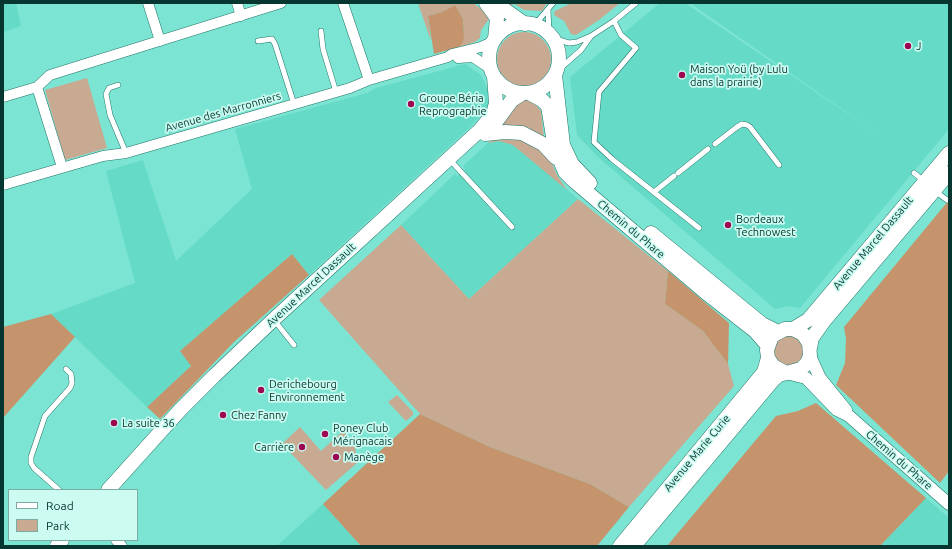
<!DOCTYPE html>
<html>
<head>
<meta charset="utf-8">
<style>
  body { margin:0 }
  #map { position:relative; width:952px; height:549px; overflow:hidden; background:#7ce4d2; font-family:Ubuntu,sans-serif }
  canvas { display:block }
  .frame { position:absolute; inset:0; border:4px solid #06362f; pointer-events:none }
  .legend { position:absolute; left:8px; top:489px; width:130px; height:52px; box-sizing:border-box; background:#cbfbf1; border:1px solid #7caca3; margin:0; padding:5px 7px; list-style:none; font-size:12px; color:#06362f }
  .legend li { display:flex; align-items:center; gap:8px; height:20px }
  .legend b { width:20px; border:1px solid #7caca3 }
</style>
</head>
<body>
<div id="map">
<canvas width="952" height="549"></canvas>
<div class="frame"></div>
<ul class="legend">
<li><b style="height:5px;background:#fff"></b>Road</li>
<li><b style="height:11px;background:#c8aa92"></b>Park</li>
</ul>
</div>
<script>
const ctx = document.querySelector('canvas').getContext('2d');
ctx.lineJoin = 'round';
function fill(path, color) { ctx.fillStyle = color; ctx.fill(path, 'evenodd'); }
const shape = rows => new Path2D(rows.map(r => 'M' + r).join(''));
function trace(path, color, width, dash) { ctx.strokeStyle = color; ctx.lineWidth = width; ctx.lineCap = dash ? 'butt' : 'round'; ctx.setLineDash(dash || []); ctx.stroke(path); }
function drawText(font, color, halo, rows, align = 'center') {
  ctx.font = font + ' Ubuntu,sans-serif'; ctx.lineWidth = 3.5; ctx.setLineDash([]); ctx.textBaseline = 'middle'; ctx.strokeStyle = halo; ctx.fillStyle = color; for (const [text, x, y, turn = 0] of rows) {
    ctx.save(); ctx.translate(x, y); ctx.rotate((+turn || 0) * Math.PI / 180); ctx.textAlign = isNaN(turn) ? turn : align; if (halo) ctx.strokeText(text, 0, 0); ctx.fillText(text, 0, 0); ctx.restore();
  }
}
fill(shape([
  [3,3,16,3,21,26,3,32],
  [660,3,685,3,885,139,690,3,949,3,949,129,800,308,787,306,775,309,598,157,577,135,570,77],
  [465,64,481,75,488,90,489,106,469,128,309,275,292,254,180,351,191,366,147,407,51,314,135,283,106,171,143,160,176,261,252,189,235,129,367,93,376,88],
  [499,141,507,142,520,149,578,199,469,299,401,225,455,174,457,176,465,169,463,166,488,143],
  [926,498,949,518,949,546,880,546],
  [323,504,361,546,277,546]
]), '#64dac7');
fill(shape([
  [418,3,473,3,484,11,489,19,481,30,480,38,475,42,459,47,464,36,463,19,455,5,442,12,428,16,431,41],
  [503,3,547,3,542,11,524,10,515,4,507,6],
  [572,3,620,3,599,20,576,35,571,34,564,21,554,15,555,11],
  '497 59a27 27 0 1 1 54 0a27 27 0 1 1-54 0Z',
  [87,78,107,148,65,160,45,90],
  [527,99,536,105,541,111,544,138,548,144,500,127,510,111,523,100],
  [497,134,508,134,548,154,557,175,567,190,513,145,499,141,488,143],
  [578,199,668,271,665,304,703,331,728,364,734,386,629,507,590,484,490,447,420,414,319,300,401,225,469,299],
  '774 351a15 15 0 1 1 30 0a15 15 0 1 1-30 0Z',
  [397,395,413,412,413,415,406,421,388,402],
  [300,427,321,451,343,431,355,446,357,463,326,490,282,444]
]), '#c8aa92');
fill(shape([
  [455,5,463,19,464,36,463,42,459,47,434,54,428,16,442,12],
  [949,200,949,471,940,483,836,385,845,363,846,339,844,327],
  [292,254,309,275,234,342,160,419,147,407,191,366,180,351],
  [668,271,729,323,728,364,703,331,665,304],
  [51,314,75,337,3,418,3,327],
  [816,403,926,498,880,546,667,546,776,416,798,411],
  [420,414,490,447,590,484,629,507,597,546,361,546,323,504]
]), '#c5946c');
const service = shape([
  [548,9,553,3],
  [614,21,621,35,636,48,599,92,594,142,612,159,699,228],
  [530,24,538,21,548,9,549,35],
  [321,31,323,49,336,92],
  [591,36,614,21,636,3],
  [552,38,569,43,577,42,591,36,581,50,556,72],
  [258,41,272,39,275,44,294,104],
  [118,85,109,88,106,94,110,115,126,153],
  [715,144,737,127,742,124,747,125,750,127,779,165],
  [450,160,512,227],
  [678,173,708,149],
  [914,173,924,181],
  [935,191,947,200],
  [654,192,674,176],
  [278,325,294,345],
  [59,490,34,468,31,463,31,457,45,416,70,388,72,383,71,374,66,369]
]);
const minor = shape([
  [148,3,160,41],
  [237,3,241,16],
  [343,3,369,80],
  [458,58,473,57,491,69],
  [37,87,62,167],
  [3,97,37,87,50,75,281,3],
  [3,185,103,156,126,153,350,88,369,80,448,57,452,54,481,47,494,41],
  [116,540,122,546]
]);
const tertiary = shape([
  [810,356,820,378,846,410],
  [786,373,806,378,837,410,849,416,949,504]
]);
const secondary = shape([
  [486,3,497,18,495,39],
  [495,3,525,24],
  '489 58a35 35 0 1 1 70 0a35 35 0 1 1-70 0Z',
  [555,75,563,145,572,164,590,183],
  [529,93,542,100,548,106,555,149,565,172,574,181,705,292,755,331,768,346],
  [495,123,512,100,523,93],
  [485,134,505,132,522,133,543,144,556,158],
  [651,233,762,324,778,332],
  [793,329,808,320,949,153],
  [810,348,812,338,824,321,949,173],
  [108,490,180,410,214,376,273,320,480,130,493,114,496,103,494,76],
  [57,546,62,540],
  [620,546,764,372,768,358],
  [634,546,774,379,779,375,801,369,807,363,810,356,809,343,803,334,793,329,785,329,772,336,767,350,768,358,773,366,786,373]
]);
trace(service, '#217568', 6);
trace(minor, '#217568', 11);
trace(tertiary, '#217568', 13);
trace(secondary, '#217568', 15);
trace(service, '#fff', 5);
trace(minor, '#fff', 10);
trace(tertiary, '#fff', 12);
trace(secondary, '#fff', 14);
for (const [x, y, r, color] of [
  [908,46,4,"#9d0650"],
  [682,75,4,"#9d0650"],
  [411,104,4,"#9d0650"],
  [728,225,4,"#9d0650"],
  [261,390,4,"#9d0650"],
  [223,415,4,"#9d0650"],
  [114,423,4,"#9d0650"],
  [325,434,4,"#9d0650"],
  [302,447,4,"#9d0650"],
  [336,457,4,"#9d0650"]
]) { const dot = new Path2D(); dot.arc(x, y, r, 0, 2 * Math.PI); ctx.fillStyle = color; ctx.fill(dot); trace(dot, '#cbfbf1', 1.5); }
drawText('11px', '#06362f', '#cbfbf1', [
  ["J",916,46],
  ["Maison Yoü (by Lulu",690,69],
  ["dans la prairie)",690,82],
  ["Groupe Béria",419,98],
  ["Reprographie",419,111],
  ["Bordeaux",736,219],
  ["Technowest",736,232],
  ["Derichebourg",269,384],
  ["Environnement",269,397],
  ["Chez Fanny",231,415],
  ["La suite 36",122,423],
  ["Poney Club",333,428],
  ["Mérignacais",333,441],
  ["Carrière",294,447,"right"],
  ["Manège",344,457]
], 'left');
drawText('11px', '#06362f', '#cbfbf1', [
  ["Avenue des Marronniers",223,112,-16],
  ["Chemin du Phare",631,229,40],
  ["Avenue Marcel Dassault",873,243,-50],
  ["Avenue Marcel Dassault",311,285,-43],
  ["Avenue Marie Curie",697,453,-50],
  ["Chemin du Phare",899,460,41]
]);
</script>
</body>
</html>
